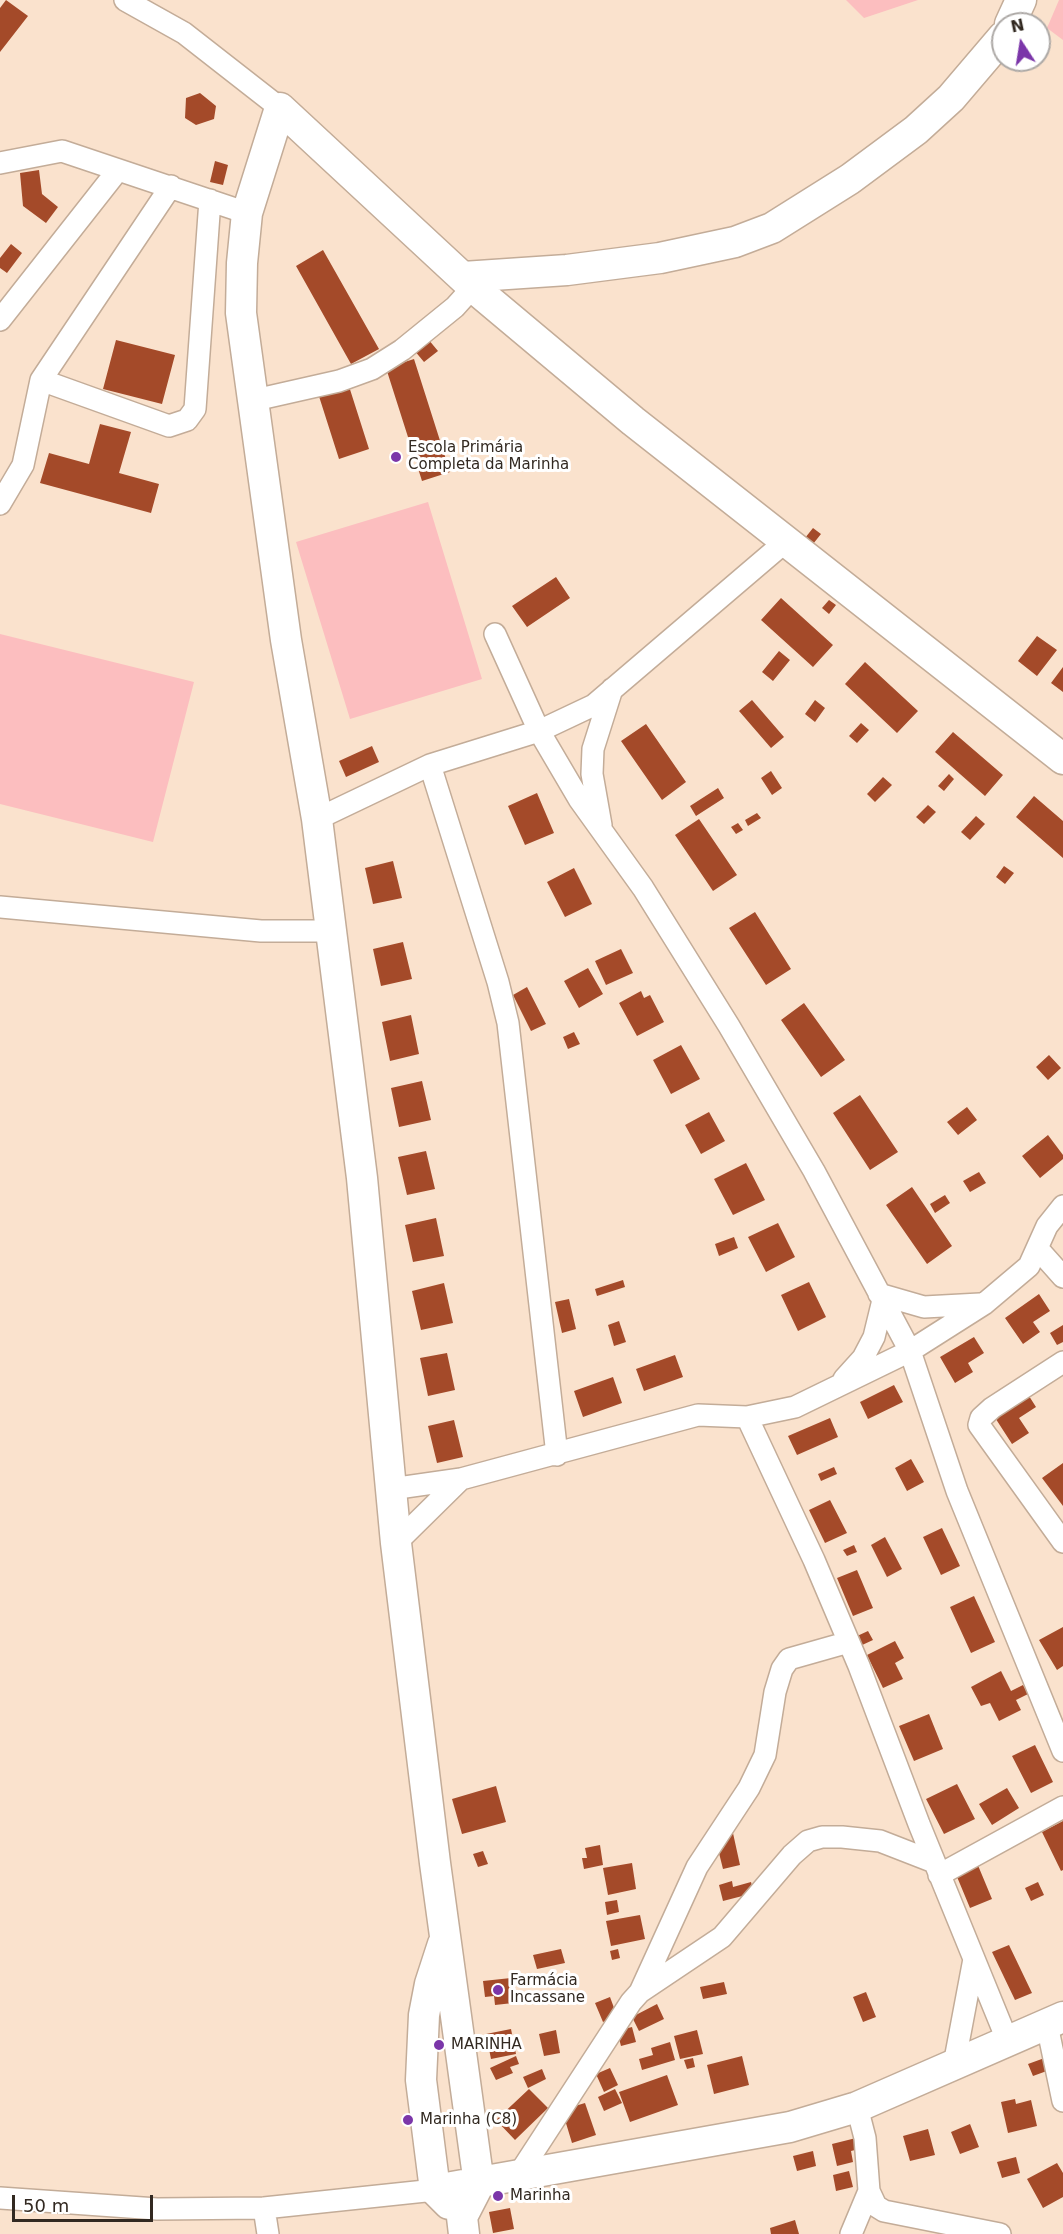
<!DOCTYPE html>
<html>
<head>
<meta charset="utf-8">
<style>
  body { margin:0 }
  #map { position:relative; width:1063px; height:2234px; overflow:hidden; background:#fae2cd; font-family:"DejaVu Sans",sans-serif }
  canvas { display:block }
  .north { position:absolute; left:991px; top:12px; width:60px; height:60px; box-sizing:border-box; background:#fff; border:2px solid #ada9a6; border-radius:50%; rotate:348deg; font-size:16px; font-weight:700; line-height:24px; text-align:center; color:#322921 }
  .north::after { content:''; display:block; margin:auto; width:21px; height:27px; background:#7b36a9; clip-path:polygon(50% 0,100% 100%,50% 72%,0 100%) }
  .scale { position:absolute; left:12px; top:2195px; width:141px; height:27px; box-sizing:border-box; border:3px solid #322921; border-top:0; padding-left:8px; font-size:18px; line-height:21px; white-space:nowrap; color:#322921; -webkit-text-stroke:4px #fff; paint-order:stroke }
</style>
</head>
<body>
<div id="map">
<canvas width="1063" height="2234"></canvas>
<div class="north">N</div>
<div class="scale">50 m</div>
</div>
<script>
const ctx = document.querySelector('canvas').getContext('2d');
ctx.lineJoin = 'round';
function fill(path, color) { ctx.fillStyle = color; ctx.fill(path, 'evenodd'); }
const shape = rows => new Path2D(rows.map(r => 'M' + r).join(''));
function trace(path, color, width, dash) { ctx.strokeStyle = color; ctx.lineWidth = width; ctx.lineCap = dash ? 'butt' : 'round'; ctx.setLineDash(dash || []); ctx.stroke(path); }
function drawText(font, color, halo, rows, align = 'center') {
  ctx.font = font + ' "DejaVu Sans",sans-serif'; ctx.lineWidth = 6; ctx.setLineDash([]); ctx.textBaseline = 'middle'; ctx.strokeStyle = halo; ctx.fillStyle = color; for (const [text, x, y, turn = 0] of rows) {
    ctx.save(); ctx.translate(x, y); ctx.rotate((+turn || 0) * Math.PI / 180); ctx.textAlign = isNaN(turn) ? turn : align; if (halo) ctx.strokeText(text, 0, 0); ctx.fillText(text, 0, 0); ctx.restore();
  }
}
fill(shape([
  [846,0,918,0,864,18],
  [1059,0,1063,0,1063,40,1047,28],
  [428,502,482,679,350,719,296,542],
  [0,634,194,682,153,842,0,804]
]), '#fcbebf');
fill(shape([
  [6,0,28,16,0,52,0,8],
  [200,93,216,106,214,119,196,125,185,118,186,98],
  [215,161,228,165,223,185,210,182],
  [39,170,42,194,58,207,46,223,23,206,20,173],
  [11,244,22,253,7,273,0,268,0,258],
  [323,250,379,349,351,364,296,266],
  [428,339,438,351,424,362,414,350],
  [116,340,175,355,162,404,103,389],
  [414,359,450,472,422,481,386,368],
  [347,380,369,449,339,459,317,390],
  [100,424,131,432,119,473,159,484,151,513,40,483,49,453,89,464],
  [813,528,821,534,813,544,805,538],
  [556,577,570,598,527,627,512,606],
  [781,598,833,645,813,667,761,620],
  [829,600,836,605,829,614,822,608],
  [1037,636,1057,650,1037,676,1018,661],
  [779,651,790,660,773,681,762,672],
  [865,662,918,711,897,733,845,684],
  [1063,667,1063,692,1051,683],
  [752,700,784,737,771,748,739,711],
  [815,700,825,708,815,722,805,714],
  [861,723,869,730,857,743,849,736],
  [646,724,686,782,662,800,621,741],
  [953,732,1003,775,985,796,935,752],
  [372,746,379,762,346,777,339,761],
  [771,771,782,788,772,795,761,778],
  [949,774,954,779,944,791,938,786],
  [883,777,892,785,875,802,867,794],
  [718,788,724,798,696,816,690,806],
  [537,793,554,833,525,845,508,806],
  [1034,796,1063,821,1063,858,1016,817],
  [928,805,936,812,924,824,916,817],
  [757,813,761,818,748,826,745,820],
  [976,816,985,824,970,840,961,832],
  [699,819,737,875,713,891,675,835],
  [738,823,743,830,736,834,731,827],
  [393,861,402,898,373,904,365,868],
  [1004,866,1014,873,1005,884,996,877],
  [574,868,592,904,565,917,547,882],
  [755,912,791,969,766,985,729,928],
  [403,942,412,979,381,986,373,949],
  [621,949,633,973,606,985,595,961],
  [588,968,603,994,579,1008,564,981],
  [527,987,546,1024,531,1031,513,995],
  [641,991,644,998,650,995,664,1022,637,1036,619,1003],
  [804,1003,845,1060,821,1077,781,1020],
  [411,1015,419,1054,390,1061,382,1022],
  [574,1032,580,1044,568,1049,563,1037],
  [681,1045,700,1079,671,1094,653,1060],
  [1049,1055,1061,1068,1048,1080,1036,1067],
  [422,1081,431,1120,399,1127,391,1088],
  [860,1095,898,1152,870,1170,833,1113],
  [967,1107,977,1120,958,1135,947,1122],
  [709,1112,725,1141,701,1154,685,1125],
  [1048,1135,1063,1155,1063,1159,1040,1178,1022,1156],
  [426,1151,435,1189,407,1195,398,1157],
  [746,1163,765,1200,733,1215,714,1179],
  [979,1172,986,1183,970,1192,963,1181],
  [912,1187,952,1246,927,1264,886,1205],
  [945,1195,950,1203,935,1213,930,1204],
  [436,1218,444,1256,413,1262,405,1225],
  [778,1223,795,1257,766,1272,748,1237],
  [734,1237,738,1248,719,1256,715,1244],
  [623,1280,625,1287,597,1296,595,1289],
  [809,1282,826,1317,798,1331,781,1295],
  [444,1283,453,1323,421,1330,412,1291],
  [1039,1294,1050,1311,1033,1322,1040,1332,1023,1344,1005,1318],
  [569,1299,576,1329,562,1333,555,1302],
  [619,1321,626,1342,614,1346,608,1325],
  [1063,1325,1063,1342,1057,1345,1050,1333],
  [974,1337,984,1353,968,1363,973,1372,955,1383,940,1357],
  [447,1353,455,1390,428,1396,420,1358],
  [675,1355,683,1377,644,1391,636,1369],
  [613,1377,622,1403,583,1417,574,1391],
  [894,1385,903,1402,868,1419,860,1402],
  [1029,1396,1036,1407,1019,1418,1029,1433,1012,1444,992,1413],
  [830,1418,838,1437,797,1455,788,1436],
  [454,1420,463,1457,437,1463,428,1426],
  [911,1459,924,1482,907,1491,895,1468],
  [1063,1463,1063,1506,1042,1478],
  [834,1467,837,1474,821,1481,818,1474],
  [830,1500,847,1533,825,1543,809,1510],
  [942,1528,960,1566,941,1575,923,1537],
  [885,1537,902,1569,887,1577,871,1545],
  [854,1545,857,1552,847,1556,843,1550],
  [857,1570,873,1608,853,1616,837,1578],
  [974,1596,995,1642,971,1653,950,1607],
  [1063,1627,1063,1666,1057,1670,1039,1640],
  [868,1631,873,1640,860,1646,855,1637],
  [895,1641,904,1658,895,1663,903,1679,883,1688,867,1655],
  [1001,1671,1011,1691,1023,1685,1028,1694,1016,1700,1021,1710,999,1721,990,1703,981,1706,971,1687],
  [929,1714,943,1749,914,1761,899,1726],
  [1035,1745,1053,1782,1031,1793,1012,1756],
  [957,1784,975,1819,944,1834,926,1799],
  [496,1786,506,1822,462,1834,452,1799],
  [1007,1788,1019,1808,992,1825,979,1804],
  [1063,1821,1063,1870,1061,1871,1042,1832],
  [731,1824,740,1865,723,1869,713,1829],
  [600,1845,603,1865,584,1869,582,1858,587,1858,585,1848],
  [483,1851,488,1864,478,1867,473,1854],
  [632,1863,636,1889,608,1895,603,1868],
  [977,1863,992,1899,970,1908,955,1872],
  [732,1881,733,1887,751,1882,754,1893,723,1901,719,1885],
  [1038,1882,1044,1895,1031,1901,1025,1888],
  [617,1900,619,1912,607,1915,605,1902],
  [640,1915,645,1939,611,1946,606,1921],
  [1009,1945,1032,1993,1015,2000,992,1952],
  [561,1949,565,1963,537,1969,533,1955],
  [618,1949,620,1958,612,1960,610,1951],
  [511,1978,513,2003,495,2005,494,1996,485,1997,483,1981],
  [724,1982,727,1994,703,1999,700,1987],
  [866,1992,876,2017,863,2022,853,1997],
  [610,1997,617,2016,603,2022,595,2003],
  [657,2004,664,2019,639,2031,632,2017],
  [632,2027,636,2042,621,2046,617,2031],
  [511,2029,516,2054,491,2059,486,2034],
  [556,2030,560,2053,544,2056,539,2034],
  [697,2030,703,2054,680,2059,674,2036],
  [670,2042,675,2060,642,2070,639,2059,653,2055,651,2048],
  [516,2056,519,2064,510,2067,513,2073,496,2080,490,2068],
  [742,2056,749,2085,714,2094,707,2065],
  [1050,2056,1055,2068,1033,2076,1028,2064],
  [693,2058,695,2067,687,2069,684,2060],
  [610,2068,618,2085,604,2092,596,2074],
  [542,2069,546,2079,528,2088,523,2077],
  [667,2075,678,2105,630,2122,619,2092],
  [529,2089,548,2108,515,2140,496,2120],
  [615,2089,622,2103,604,2111,598,2097],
  [1015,2099,1016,2104,1031,2100,1037,2126,1008,2133,1001,2102],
  [585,2103,596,2135,572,2143,562,2110],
  [970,2124,979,2147,960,2154,951,2132],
  [928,2129,935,2155,910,2161,903,2136],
  [860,2137,863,2148,851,2151,853,2162,837,2166,832,2144],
  [813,2151,816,2166,797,2171,793,2156],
  [1016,2157,1020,2173,1002,2178,997,2162],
  [1057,2163,1063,2173,1063,2197,1043,2208,1027,2179],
  [849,2171,853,2187,836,2191,833,2175],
  [510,2208,514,2229,493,2233,489,2212],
  [795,2220,799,2234,771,2234,770,2228]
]), '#a44a29');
const street = shape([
  [125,0,184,33,280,108],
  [0,163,62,151,247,213],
  [0,320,118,170],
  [41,380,169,426,187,420,195,409,210,200],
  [255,400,339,381,372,369,402,350,455,307,473,287],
  [0,504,23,465,41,380,171,186],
  [495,634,539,731,579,799,643,888,729,1026,814,1171,910,1351,957,1491,1063,1751],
  [430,765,498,982,508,1023,557,1455],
  [317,819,430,765,539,731,594,705,785,542],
  [601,825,592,774,593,749,612,689],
  [0,907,261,931,331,931],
  [1038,1249,1063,1277],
  [879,1294,924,1307,980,1304],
  [1063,1362,992,1408,981,1418,979,1425,1063,1542],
  [844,1379,863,1358,874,1337,883,1300],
  [747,1417,814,1560,859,1666,919,1824,1008,2042],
  [391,1489,461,1479,698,1415,747,1417,795,1407,910,1351,984,1304,1029,1266,1047,1226,1063,1206],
  [396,1543,461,1479],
  [939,1875,1063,1807],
  [640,1992,697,1867,749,1788,765,1755,775,1692,782,1669,789,1659,849,1642],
  [1047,2025,1063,2101],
  [954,2065,974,1959],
  [857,2107,865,2138,869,2191,876,2206,884,2211,1000,2234],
  [517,2177,631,2002,640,1992,722,1937,792,1855,808,1841,822,1837,842,1837,880,1841,934,1862],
  [0,2198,157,2209,264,2208,435,2190],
  [264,2208,268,2234],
  [851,2234,869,2191]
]);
const secondary = shape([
  [1010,24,1021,0],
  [463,277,567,270,660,258,735,242,772,228,850,179,916,130,951,98,1003,37],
  [443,1944,430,1984,424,2015,421,2080,435,2190,449,2204],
  [435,2190,790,2127,857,2107,1063,2017],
  [464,2234,462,2217,479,2184,435,1863,396,1543,362,1178,317,819,286,640,241,313,242,263,247,213,280,108,473,287,633,421,1063,759]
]);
trace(street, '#c3ac98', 24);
trace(secondary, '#c3ac98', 33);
trace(street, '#fff', 21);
trace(secondary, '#fff', 30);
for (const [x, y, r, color] of [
  [396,457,6,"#7b36a9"],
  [498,1990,6,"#7b36a9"],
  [439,2045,6,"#7b36a9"],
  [408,2120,6,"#7b36a9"],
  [498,2196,6,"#7b36a9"]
]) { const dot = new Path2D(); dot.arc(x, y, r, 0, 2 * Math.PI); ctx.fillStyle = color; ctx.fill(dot); trace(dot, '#fff', 2); }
drawText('15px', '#322921', '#fff', [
  ["Escola Primária",408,448],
  ["Completa da Marinha",408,465],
  ["Farmácia",510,1981],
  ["Incassane",510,1998],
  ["MARINHA",451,2045],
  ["Marinha (C8)",420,2120],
  ["Marinha",510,2196]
], 'left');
</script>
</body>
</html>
